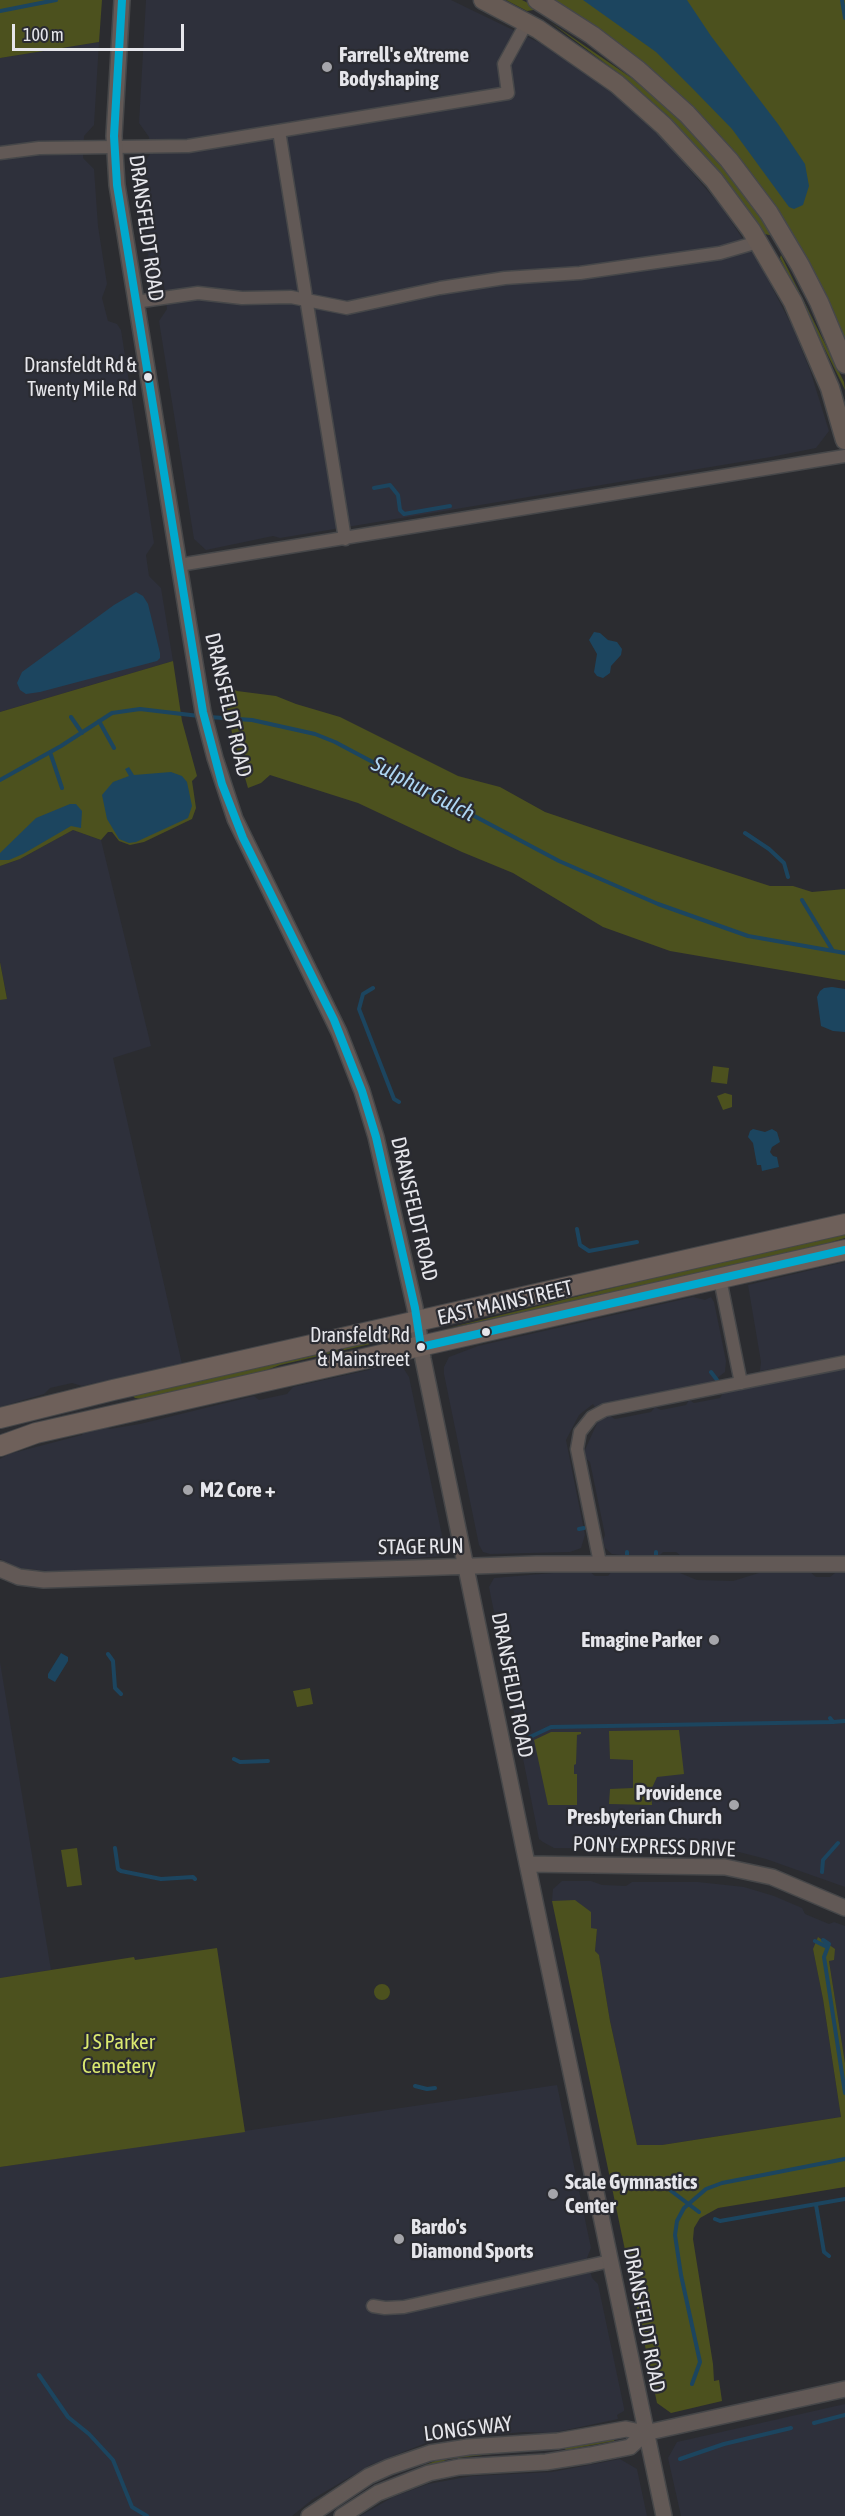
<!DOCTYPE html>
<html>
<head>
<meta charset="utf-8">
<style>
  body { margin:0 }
  #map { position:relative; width:845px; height:2516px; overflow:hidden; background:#2b2c30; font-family:"Asap Condensed",sans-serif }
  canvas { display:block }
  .scale { position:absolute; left:12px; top:24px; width:172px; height:27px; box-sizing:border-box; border:3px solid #e6e6eb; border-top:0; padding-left:8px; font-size:18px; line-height:21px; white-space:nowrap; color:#e6e6eb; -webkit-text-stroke:4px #2a2b31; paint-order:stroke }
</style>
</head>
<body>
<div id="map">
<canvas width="845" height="2516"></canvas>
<div class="scale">100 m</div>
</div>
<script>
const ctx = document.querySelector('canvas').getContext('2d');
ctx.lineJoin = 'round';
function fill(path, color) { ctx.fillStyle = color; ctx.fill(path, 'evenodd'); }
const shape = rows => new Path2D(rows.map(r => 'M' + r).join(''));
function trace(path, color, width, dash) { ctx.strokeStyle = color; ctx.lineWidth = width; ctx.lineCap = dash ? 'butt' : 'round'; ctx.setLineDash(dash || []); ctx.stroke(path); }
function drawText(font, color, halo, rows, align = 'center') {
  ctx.font = font + ' "Asap Condensed",sans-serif'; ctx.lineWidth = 4.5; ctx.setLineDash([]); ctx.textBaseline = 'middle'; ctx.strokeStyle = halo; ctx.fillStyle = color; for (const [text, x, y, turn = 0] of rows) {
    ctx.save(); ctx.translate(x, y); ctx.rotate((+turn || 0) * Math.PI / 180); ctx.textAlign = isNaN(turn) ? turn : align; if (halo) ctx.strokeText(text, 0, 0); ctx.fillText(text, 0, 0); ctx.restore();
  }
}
fill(shape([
  [146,0,451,0,542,44,594,78,629,107,662,138,720,205,761,266,792,326,810,370,829,431,816,448,771,457,280,538,273,536,206,550,194,539,159,321,167,309,164,286,151,274,143,219,140,170,150,154,149,137,139,123],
  [99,42,94,125,84,136,83,158,94,169,98,226,107,284,102,298,108,321,117,324,121,330,154,543,146,555,149,576,161,588,173,661,0,712,0,58],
  [73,830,101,840,151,1046,113,1058,182,1364,82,1386,72,1383,50,1388,44,1394,0,1407,0,1000,7,998,0,962,0,866,20,859],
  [845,1262,845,1356,760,1371,761,1362,748,1285],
  [693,1297,705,1300,711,1297,714,1302,726,1361,725,1372,712,1382,595,1407,593,1404,579,1415,566,1440,585,1535,581,1548,570,1552,490,1554,483,1552,479,1545,444,1374,444,1367,449,1357,478,1346],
  [395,1364,402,1366,409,1377,444,1545,441,1556,382,1561,56,1572,19,1568,0,1559,0,1459,9,1454,82,1435,84,1430,105,1426,110,1429,140,1424,254,1396,259,1400,268,1398,287,1394,293,1387],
  [845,1369,845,1557,681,1556,676,1552,663,1552,659,1556,621,1555,612,1554,605,1548,603,1540,605,1535,590,1462,585,1458,584,1452,598,1421,610,1416,615,1419,651,1412,655,1407,661,1410,686,1405,689,1400,694,1403,720,1398,723,1393],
  [576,1571,589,1571,595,1576,608,1576,612,1571,675,1571,697,1580,733,1581,762,1572,810,1572,816,1577,830,1577,835,1573,845,1573,845,1887,766,1859,739,1852,707,1849,703,1845,681,1844,674,1849,606,1848,605,1844,596,1841,584,1848,554,1848,543,1842,539,1839,489,1587,494,1578],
  [0,1662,51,1970,0,1978],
  [562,1881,591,1881,602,1885,626,1886,632,1882,698,1882,744,1887,774,1896,802,1908,805,1914,829,1924,834,1922,845,1926,845,2063,829,1961,813,1949,823,1999,841,2117,662,2145,637,2145,610,2021,599,1955,595,1951,597,1930,591,1928,584,1908,578,1902,552,1901,553,1889],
  [557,2085,591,2248,587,2258,592,2278,598,2284,624,2408,624,2411,617,2415,618,2419,552,2433,524,2432,451,2438,426,2443,370,2465,313,2499,292,2516,0,2516,0,2167],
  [845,2404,845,2516,681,2516,668,2458,677,2442],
  [620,2459,637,2469,647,2516,360,2516,393,2497,428,2484,472,2476,552,2472]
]), '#2e303b');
fill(shape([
  [0,0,102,0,99,42,0,58],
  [506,0,522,0,540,9,527,11],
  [549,0,845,0,845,347,761,191],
  [550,22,652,92,694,131,744,190,773,236,765,234,727,181,669,117,625,78],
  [781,255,844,382,845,390,780,258],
  [173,661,182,721,197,776,192,781,196,808,192,819,144,842,130,845,119,841,112,832,108,832,101,840,73,830,20,859,0,866,0,712],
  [220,676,228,686,237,691,276,696,296,704,340,717,458,776,500,787,545,812,622,838,770,886,793,886,812,892,845,889,845,981,670,951,603,927,513,873,462,852,358,803,270,775,261,783,248,788,232,733],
  [0,962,7,999,0,1000],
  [713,1066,729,1068,727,1084,711,1082],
  [725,1093,732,1095,732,1107,723,1110,717,1096],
  [845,1231,845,1238,775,1259,444,1329],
  [390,1337,392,1339,280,1365,251,1376,149,1400,135,1398,132,1395],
  [310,1688,313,1704,297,1707,293,1691],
  [679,1730,684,1774,657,1777,651,1790,652,1805,609,1804,610,1789,633,1788,633,1760,610,1759,609,1731],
  [551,1732,581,1732,581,1734,577,1735,576,1764,574,1765,574,1774,577,1774,577,1805,548,1805,534,1740],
  [77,1848,82,1885,67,1887,61,1850],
  [575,1900,591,1912,591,1928,597,1929,595,1951,599,1955,610,2021,637,2145,662,2145,841,2117,823,1999,813,1949,818,1937,835,1949,834,1960,829,1961,845,2063,845,2187,718,2208,700,2218,694,2228,693,2239,713,2364,714,2381,719,2380,722,2401,671,2413,657,2403,552,1901],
  [217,1948,245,2132,0,2167,0,1978,134,1957,135,1960],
  '374 1992a8 8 0 1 1 16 0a8 8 0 1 1-16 0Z',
  [615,2438,614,2441,566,2450,564,2448],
  [509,2452,448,2459,336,2511,373,2487,447,2456]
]), '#4c511e');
fill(shape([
  [583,0,687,0,711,36,778,124,805,164,809,186,803,205,794,209,789,207,732,129,694,90,656,52],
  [136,592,143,596,148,604,160,653,160,658,157,661,40,692,26,694,20,690,17,683,22,672,114,605],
  [594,632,600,633,608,640,617,642,622,649,621,655,611,666,610,673,603,678,597,676,594,672,597,654,589,640],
  [129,767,134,775,171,772,182,776,187,782,192,806,188,818,136,842,129,843,119,839,107,819,102,795,113,782,129,776,125,769],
  [70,804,76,804,82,811,81,828,71,826,23,854,9,860,0,860,0,853,36,818],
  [832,987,845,989,845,1032,833,1031,821,1026,817,997,820,991,824,988],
  [753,1129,765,1132,772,1129,777,1132,780,1142,772,1147,770,1152,773,1156,777,1157,779,1167,762,1171,761,1165,757,1165,753,1143,748,1137,750,1131],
  [61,1653,68,1657,68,1661,55,1682,48,1678,48,1674]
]), '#1c455f');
trace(shape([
  [842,0,845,18],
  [0,11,56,0],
  [374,488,390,485,398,495,400,510,404,514,450,506],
  [71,717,82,733],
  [209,717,252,720,315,734,335,742,559,861,658,904,748,936,845,953],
  [99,721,114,748],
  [50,752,62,788],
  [0,780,61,746,112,713,140,709,199,716],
  [745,833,769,849,784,863,788,877],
  [802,900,833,951],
  [373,988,363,994,359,1009,394,1099,399,1102],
  [577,1229,580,1245,589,1251,637,1242],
  [711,1372,717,1380],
  [579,1529,584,1528],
  [656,1552,656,1556],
  [627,1555,627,1552],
  [108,1654,113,1661,115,1688,121,1694],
  [830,1718,833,1722,845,1721],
  [530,1737,551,1727,833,1722],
  [234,1759,240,1762,268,1761],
  [115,1848,118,1869,121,1871,161,1879,193,1877,195,1879],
  [822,1872,823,1860,838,1843],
  [823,1940,829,1944,824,1957,845,2093],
  [815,1941,827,1947],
  [415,2086,427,2089,435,2088],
  [670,2190,699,2212],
  [816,2205,824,2252,829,2256],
  [715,2219,720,2221,845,2199],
  [39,2375,68,2417,89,2434,113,2460,132,2507,147,2516],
  [692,2384,700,2362,681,2275,675,2235,677,2221,684,2208,706,2189,722,2183,845,2159],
  [814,2423,845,2415],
  [680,2459,724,2444,791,2428]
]), '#1c455f', 4);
const minor = shape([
  [279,131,345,539],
  [0,153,39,148,188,146,508,93,504,64,527,22],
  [135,302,198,293,242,298,291,297,347,308,440,288,505,278,580,273,720,253,758,242],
  [179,565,845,456],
  [720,1279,741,1383],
  [600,1563,577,1449,580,1432,592,1417,605,1410,845,1362],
  [373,2306,385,2308,404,2307,610,2261]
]);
const tertiary = shape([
  [122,0,114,136,117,185,203,712,215,758,235,819,339,1032,362,1091,376,1137,415,1308,423,1359,524,1849,664,2516],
  [0,1569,19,1577,44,1580,536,1564,845,1564],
  [527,1864,725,1867,772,1877,845,1908],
  [309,2516,369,2476,389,2467,430,2453,468,2447,558,2441,626,2429,645,2433,845,2389],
  [342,2516,378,2493,429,2473,459,2467,546,2462,590,2455,630,2447,645,2433]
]);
const secondary = shape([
  [483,0,538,29,617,84,664,126,714,180,751,230,793,302,830,388,845,440],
  [537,0,592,35,638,70,687,114,729,160,769,213,800,265,819,302,845,364]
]);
const primary = shape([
  [0,1418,113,1390,845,1224],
  [0,1446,36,1433,845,1250]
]);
trace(minor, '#464749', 15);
trace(tertiary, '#464749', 18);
trace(secondary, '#464749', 21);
trace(primary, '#464749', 22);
trace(minor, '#625956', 12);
trace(tertiary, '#625956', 15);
trace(secondary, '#665a54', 18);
trace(primary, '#6e605a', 20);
trace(shape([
  [122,0,114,136,117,185,203,712,222,784,243,838,334,1020,362,1091,376,1137,415,1308,421,1347,845,1250]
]), '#00a9ce', 8);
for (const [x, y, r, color] of [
  [327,67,6,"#a5a5aa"],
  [148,377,5,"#e6e6eb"],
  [486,1332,5,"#e6e6eb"],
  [421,1347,5,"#e6e6eb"],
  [188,1490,6,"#a5a5aa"],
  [714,1640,6,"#a5a5aa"],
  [734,1805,6,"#a5a5aa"],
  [553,2194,6,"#a5a5aa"],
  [399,2239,6,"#a5a5aa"]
]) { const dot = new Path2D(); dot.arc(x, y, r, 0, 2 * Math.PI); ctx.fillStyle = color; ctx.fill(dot); trace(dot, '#2a2b31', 2); }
drawText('20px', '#e6e6eb', '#2a2b31', [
  ["Dransfeldt Rd &",137,366],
  ["Twenty Mile Rd",137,390],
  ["Dransfeldt Rd",410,1336],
  ["& Mainstreet",410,1360]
], 'right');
drawText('bold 21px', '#e6e6eb', '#2a2b31', [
  ["Farrell's eXtreme",339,55],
  ["Bodyshaping",339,79],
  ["M2 Core +",200,1490],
  ["Emagine Parker",702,1640,"right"],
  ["Providence",722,1793,"right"],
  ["Presbyterian Church",722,1817,"right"],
  ["Scale Gymnastics",565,2182],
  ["Center",565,2206],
  ["Bardo's",411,2227],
  ["Diamond Sports",411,2251]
], 'left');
drawText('21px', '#e6e6eb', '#2a2b31', [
  ["DRANSFELDT ROAD",146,228,82],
  ["DRANSFELDT ROAD",228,705,77],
  ["DRANSFELDT ROAD",414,1209,77],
  ["EAST MAINSTREET",505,1303,-13],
  ["STAGE RUN",421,1547,-1],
  ["DRANSFELDT ROAD",512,1685,79],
  ["PONY EXPRESS DRIVE",654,1847,2],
  ["DRANSFELDT ROAD",644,2320,79],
  ["LONGS WAY",468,2429,-7]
]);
drawText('21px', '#dbe970', '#2a2b31', [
  ["J S Parker",119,2042],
  ["Cemetery",119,2066]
]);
drawText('italic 22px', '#aed6f3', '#2a2b31', [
  ["Sulphur Gulch",423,789,28]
]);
</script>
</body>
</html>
